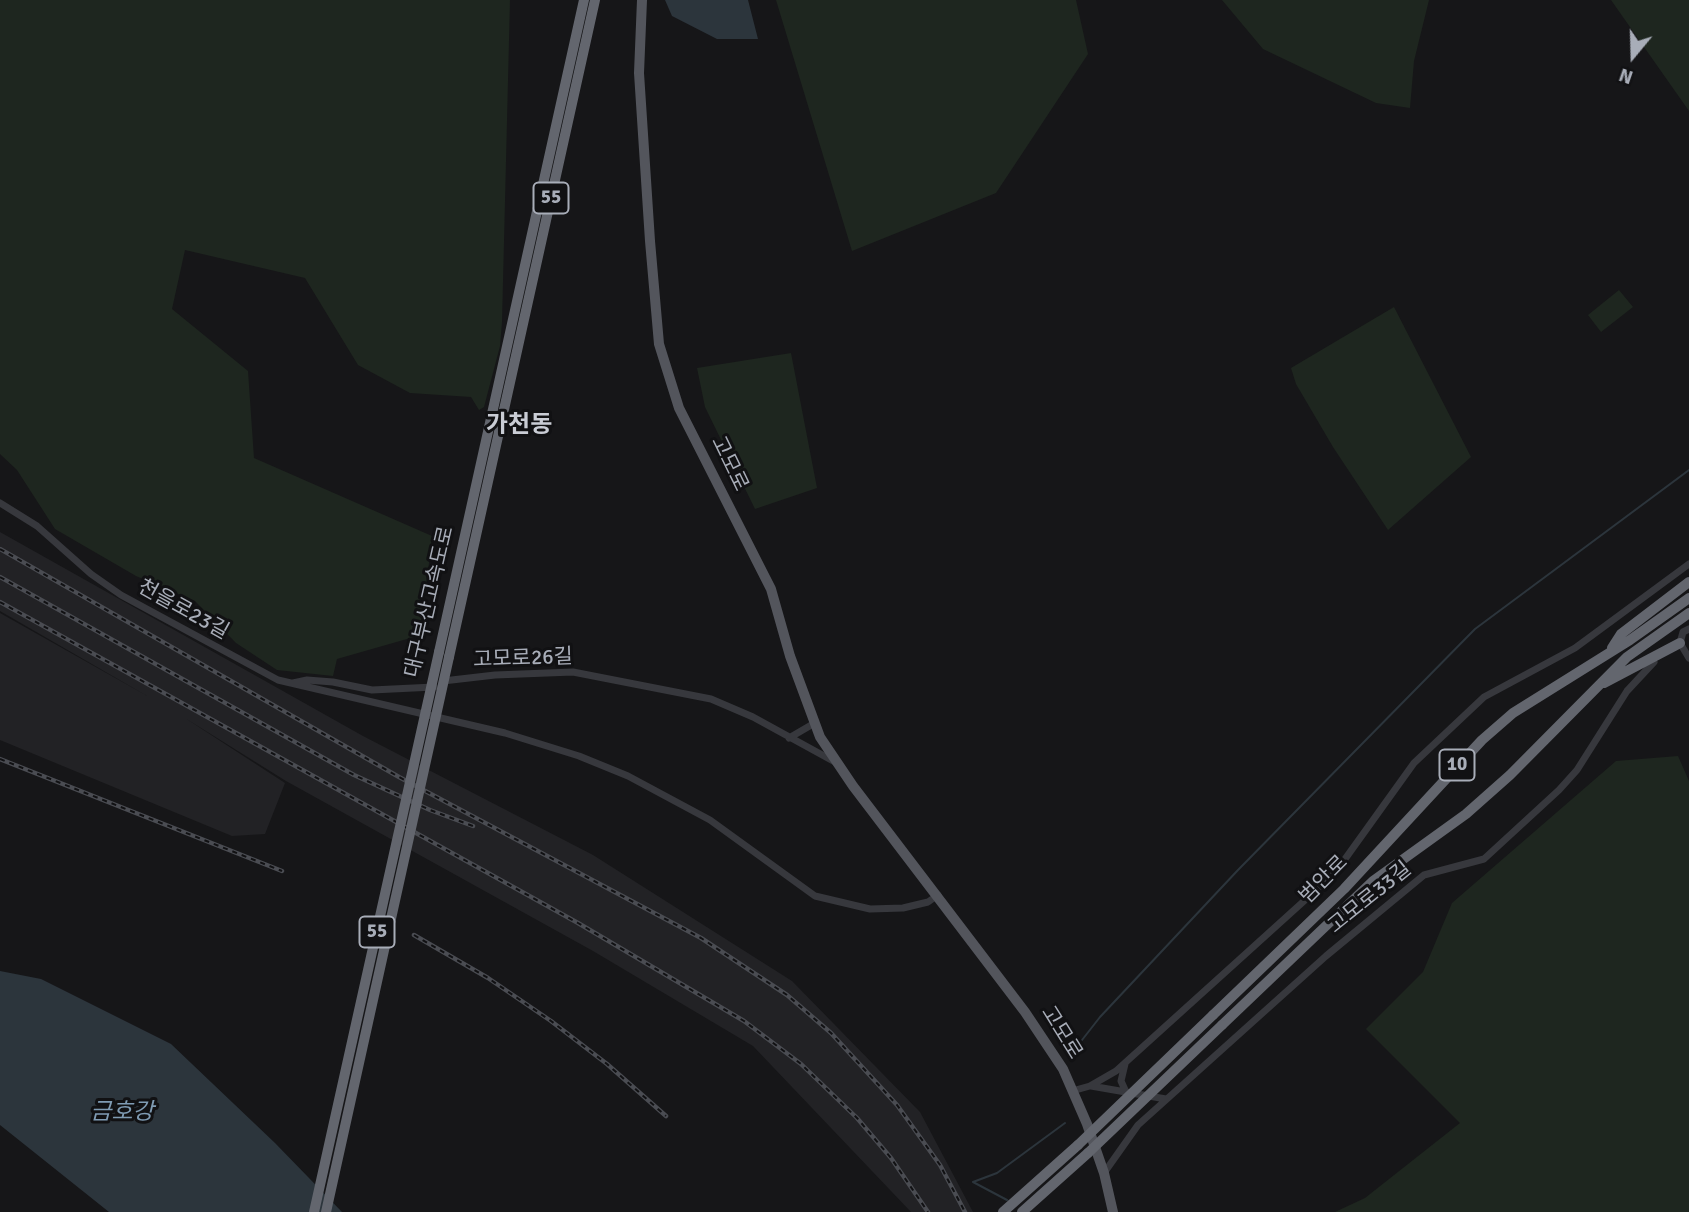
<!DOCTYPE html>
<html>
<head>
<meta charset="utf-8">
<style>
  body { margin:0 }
  #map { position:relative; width:1689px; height:1212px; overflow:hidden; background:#161618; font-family:Signika,sans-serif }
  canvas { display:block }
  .north { position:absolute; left:1598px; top:21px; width:70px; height:70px; -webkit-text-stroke:5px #111113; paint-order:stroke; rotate:199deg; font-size:19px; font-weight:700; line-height:28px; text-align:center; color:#a8adb8 }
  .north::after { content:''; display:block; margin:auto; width:24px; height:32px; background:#a8adb8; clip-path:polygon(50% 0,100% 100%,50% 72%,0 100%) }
</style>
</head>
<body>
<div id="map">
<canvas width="1689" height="1212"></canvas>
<div class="north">N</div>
</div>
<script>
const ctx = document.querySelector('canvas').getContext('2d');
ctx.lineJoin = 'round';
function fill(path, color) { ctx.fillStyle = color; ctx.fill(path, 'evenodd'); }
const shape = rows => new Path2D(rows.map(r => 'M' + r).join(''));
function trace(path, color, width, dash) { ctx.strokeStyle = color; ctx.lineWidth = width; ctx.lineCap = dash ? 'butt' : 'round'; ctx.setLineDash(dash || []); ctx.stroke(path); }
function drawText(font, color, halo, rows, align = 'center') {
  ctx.font = font + ' Signika,"Noto Sans KR",sans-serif'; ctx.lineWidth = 6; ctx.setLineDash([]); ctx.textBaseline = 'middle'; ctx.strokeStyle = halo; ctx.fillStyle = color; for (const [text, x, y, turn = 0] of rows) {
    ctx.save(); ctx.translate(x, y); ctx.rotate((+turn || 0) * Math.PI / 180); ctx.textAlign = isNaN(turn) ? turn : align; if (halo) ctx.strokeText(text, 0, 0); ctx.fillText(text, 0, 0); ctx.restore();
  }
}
fill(shape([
  [0,532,363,736,593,855,792,981,920,1112,973,1212,911,1212,753,1046,593,951,286,781,185,718,285,783,265,834,232,836,0,740,0,613,149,697,0,611]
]), '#222225');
fill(shape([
  [0,0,510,0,502,322,500,346,484,407,479,410,471,397,410,393,358,365,305,278,185,250,172,309,248,371,254,458,432,536,421,635,337,659,333,676,277,670,236,643,195,601,136,576,55,529,17,470,0,454],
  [776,0,1076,0,1088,54,996,193,852,251],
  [1222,0,1429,0,1414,61,1410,108,1376,103,1263,49],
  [1611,0,1689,0,1689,111],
  [1619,290,1633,307,1601,332,1588,315],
  [1394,307,1471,457,1388,530,1333,447,1296,384,1291,368],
  [791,353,817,488,755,509,705,407,697,368],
  [1678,756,1689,781,1689,1212,1335,1212,1365,1198,1460,1123,1366,1029,1423,972,1452,903,1616,761]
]), '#1e261f');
fill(shape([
  [665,0,748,0,758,39,717,39,672,16],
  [0,971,41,979,171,1044,275,1143,342,1212,109,1212,0,1125]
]), '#2c353c');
trace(shape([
  [1075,1049,1100,1017,1238,870,1475,629,1689,470],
  [973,1182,997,1173,1065,1123],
  [973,1182,1007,1200]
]), '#2c353c', 2);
trace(shape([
  [0,503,37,526,91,574,121,595,278,680,505,733,579,756,628,776,710,820,815,896,870,909,903,908,928,902,938,895],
  [1689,629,1683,632,1680,643,1689,658],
  [443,681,495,675,573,672,711,699,753,717,835,762],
  [293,683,307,680,333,682,372,690,434,687],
  [789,738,813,724],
  [1125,1064,1121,1081,1126,1092],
  [1091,1086,1166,1099],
  [1072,1091,1090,1086,1116,1071,1335,873,1414,763,1484,697,1575,648,1689,564],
  [1104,1173,1138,1125,1326,956,1424,875,1484,859,1559,790,1577,770,1627,691,1654,662]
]), '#37383d', 7);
trace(shape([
  [642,0,639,73,650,241,659,344,679,408,771,589,790,656,820,737,853,786,1025,1012,1063,1069,1087,1124,1104,1173,1113,1212]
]), '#53555c', 10);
trace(shape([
  [1612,648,1621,634,1689,582],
  [439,652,584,0],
  [449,657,595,0],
  [1604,683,1680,643],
  [1213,1015,1344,889,1482,740,1513,713,1630,640,1689,598],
  [1222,1025,1373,881,1466,814,1510,775,1627,657,1689,613],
  [1003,1212,1078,1145],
  [1022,1212,1088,1153]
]), '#63666e', 10);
const rail = shape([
  [0,549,399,777,701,938,787,995,831,1033,897,1105,940,1165,965,1212],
  [0,577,354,775,430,810,473,826],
  [0,602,578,923,744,1021,801,1064,857,1118,891,1158,928,1212],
  [0,759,282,871],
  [414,935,488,978,551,1021,607,1064,666,1116]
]);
trace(rail, '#4a4c52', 4.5);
trace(rail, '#111113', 2, [5]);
trace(shape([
  [1078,1145,1213,1015],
  [1088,1153,1222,1025],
  [314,1212,439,652],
  [326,1212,449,657]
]), '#63666e', 10);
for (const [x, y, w] of [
  [551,198,35],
  [1457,765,35],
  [377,932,35]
]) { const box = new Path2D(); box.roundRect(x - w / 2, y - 15.5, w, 31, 5); ctx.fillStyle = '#111113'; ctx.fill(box); trace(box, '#a8adb8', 2); }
drawText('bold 19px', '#a8adb8', null, [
  ["55",551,198],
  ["10",1457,765],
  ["55",377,932]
]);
drawText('21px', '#a8adb8', '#111113', [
  ["고모로",729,464,64],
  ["대구부산고속도로",430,602,-77],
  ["천을로23길",183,610,29],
  ["고모로26길",523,659,-2],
  ["범안로",1324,880,-45],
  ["고모로33길",1370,898,-39],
  ["고모로",1061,1033,58]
]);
drawText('italic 23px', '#7f9bb3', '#111113', [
  ["금호강",122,1113]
]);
drawText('bold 24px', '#c9ccd4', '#111113', [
  ["가천동",519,426]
]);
</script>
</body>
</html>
